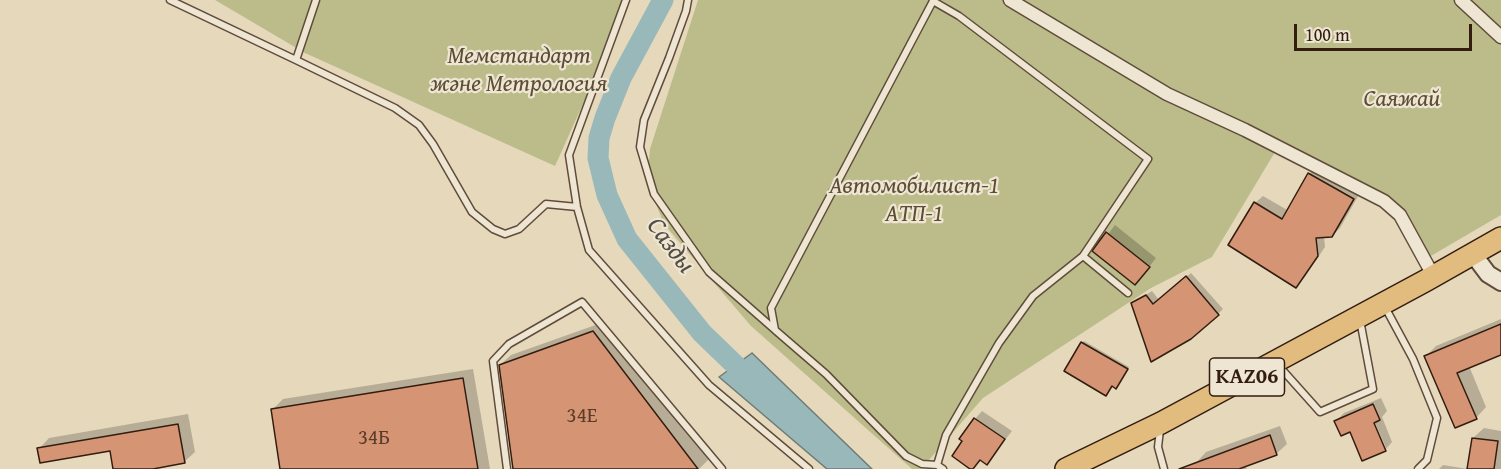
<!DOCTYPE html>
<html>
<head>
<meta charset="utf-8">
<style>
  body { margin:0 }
  #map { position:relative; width:1501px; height:469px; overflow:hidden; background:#e5d8bb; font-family:"Gentium Book Plus",serif }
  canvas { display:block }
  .scale { position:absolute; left:1294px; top:24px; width:178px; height:27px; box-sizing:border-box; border:3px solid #331d10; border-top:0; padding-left:8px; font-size:18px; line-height:21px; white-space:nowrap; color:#331d10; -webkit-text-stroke:4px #eee6d3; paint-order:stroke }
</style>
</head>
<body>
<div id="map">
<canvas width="1501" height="469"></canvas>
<div class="scale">100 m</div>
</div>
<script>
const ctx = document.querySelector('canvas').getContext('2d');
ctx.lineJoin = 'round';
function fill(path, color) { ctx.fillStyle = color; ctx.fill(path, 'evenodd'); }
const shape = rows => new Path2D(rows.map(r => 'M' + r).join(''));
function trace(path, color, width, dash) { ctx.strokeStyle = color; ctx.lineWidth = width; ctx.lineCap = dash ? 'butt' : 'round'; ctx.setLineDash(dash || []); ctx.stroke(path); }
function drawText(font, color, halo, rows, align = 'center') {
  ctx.font = font + ' "Gentium Book Plus",serif'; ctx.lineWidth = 4.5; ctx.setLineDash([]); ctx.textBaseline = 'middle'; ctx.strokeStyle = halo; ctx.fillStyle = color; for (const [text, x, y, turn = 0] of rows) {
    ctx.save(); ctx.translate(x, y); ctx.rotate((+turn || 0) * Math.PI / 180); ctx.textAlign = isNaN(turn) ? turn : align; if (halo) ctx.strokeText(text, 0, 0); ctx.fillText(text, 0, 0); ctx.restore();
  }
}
fill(shape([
  [215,0,626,0,623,15,555,166,305,53],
  [698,0,1501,0,1501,215,1424,260,1384,201,1278,147,1212,257,1151,288,983,398,921,469,912,469,751,326,664,224,647,182,650,149]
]), '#bcbc8b');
const water = shape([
  [752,353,872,469,827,469,719,377,752,353]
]);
fill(water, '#99b8ba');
trace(water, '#707a76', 1.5);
fill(shape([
  [1317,167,1361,191,1340,228,1332,236,1324,236,1325,247,1304,278,1296,286,1255,203,1263,196,1289,211,1309,174],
  [1115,225,1156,258,1142,276,1095,251],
  [1191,273,1223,309,1218,314,1133,303,1152,291,1159,300],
  [1501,319,1501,353,1469,366,1486,407,1476,418,1426,356,1436,346],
  [604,322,709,459,699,469,515,469,500,365,511,355],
  [1084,341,1129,367,1118,385,1112,384,1082,343],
  [473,369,490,469,282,469,272,410,283,399],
  [1381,398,1387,411,1382,417,1392,442,1385,450,1336,421,1344,413],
  [1372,416,1386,448,1383,448,1369,417],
  [982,411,1012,431,987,463,981,459,972,469,975,419],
  [188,414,195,452,184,462,144,469,115,469,111,450,39,449,49,438],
  [1280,426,1287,444,1276,454,1245,465,1247,469,1198,469,1196,463,1206,452],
  [1484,428,1501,431,1501,469,1469,469,1473,438],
  [1443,465,1468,469,1439,469]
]), '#0003');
trace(shape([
  [663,0,621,78,605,118,599,138,598,158,607,195,627,239,702,333,756,385]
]), '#99b8ba', 21);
const building = shape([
  [1308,173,1354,199,1332,237,1316,238,1318,256,1296,288,1228,245,1254,202,1282,219,1308,173],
  [1106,232,1150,267,1135,285,1092,251,1106,232],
  [1186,276,1219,315,1191,339,1151,362,1131,303,1146,295,1153,304,1186,276],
  [1501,324,1501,355,1457,373,1477,419,1455,428,1424,356,1501,324],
  [593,331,698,469,513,469,499,365,593,331],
  [1081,342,1128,369,1116,389,1112,386,1106,396,1064,371,1081,342],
  [463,378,478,469,280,469,271,409,463,378],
  [1373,404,1380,420,1374,423,1386,451,1362,461,1350,432,1341,436,1334,421,1373,404],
  [974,418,1005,439,987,465,980,460,973,469,970,469,952,456,962,441,959,439,974,418],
  [178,424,185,463,153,469,113,469,110,451,40,463,37,448,178,424],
  [1270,435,1277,455,1239,469,1179,469,1270,435],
  [1472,438,1498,441,1494,469,1467,469,1472,438]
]);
fill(building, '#d59575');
trace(building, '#331d10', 1.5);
const service = shape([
  [170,0,296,60,316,0],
  [626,0,569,155,577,207,589,250,709,385,809,469],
  [688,0,686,11,669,58,644,120,640,147,654,194,709,272,774,329],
  [296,60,395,108,419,125,433,144,472,212,493,229,505,234,519,229,546,204,577,207],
  [1083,256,1128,293],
  [1385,307,1413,359,1437,418,1427,460,1418,469],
  [1278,365,1320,412,1373,389,1360,320],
  [1160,430,1158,447,1164,469],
  [937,465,946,435,999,343,1033,296,1083,256,1148,159,959,16,933,1,771,308,775,330,826,374,906,456,922,464,937,465,943,469],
  [507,469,493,361,509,344,582,302,722,469]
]);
const minor = shape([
  [1010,0,1167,94,1245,130,1384,201,1400,215,1434,277],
  [1461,0,1501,37]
]);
const tertiary = shape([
  [1473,254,1488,274,1501,282]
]);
const trunk = shape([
  [1066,469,1161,423,1425,281,1501,238]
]);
trace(service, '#604c3b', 9);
trace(minor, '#604c3b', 15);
trace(tertiary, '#604c3b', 20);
trace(trunk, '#331d10', 24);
trace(service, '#eee6d3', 6);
trace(minor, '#eee6d3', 12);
trace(tertiary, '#eee6d3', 16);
trace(trunk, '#e2bc7e', 21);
drawText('21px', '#5c3b29', null, [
  ["34Е",582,417],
  ["34Б",374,439]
]);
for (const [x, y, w] of [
  [1247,377,75]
]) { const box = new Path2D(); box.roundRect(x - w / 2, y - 19, w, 38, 4.5); ctx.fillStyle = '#eee6d3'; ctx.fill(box); trace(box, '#331d10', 1.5); }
drawText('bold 22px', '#331d10', null, [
  ["KАZ06",1247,377]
]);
drawText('italic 24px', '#5c4d35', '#eee6d3', [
  ["Мемстандарт",519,57],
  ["және Метрология",519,85],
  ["Саяжай",1402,100],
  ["Автомобилист-1",914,187],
  ["АТП-1",914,215]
]);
drawText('italic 26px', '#524c43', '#eee6d3', [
  ["Сазды",670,246,53]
]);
</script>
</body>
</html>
